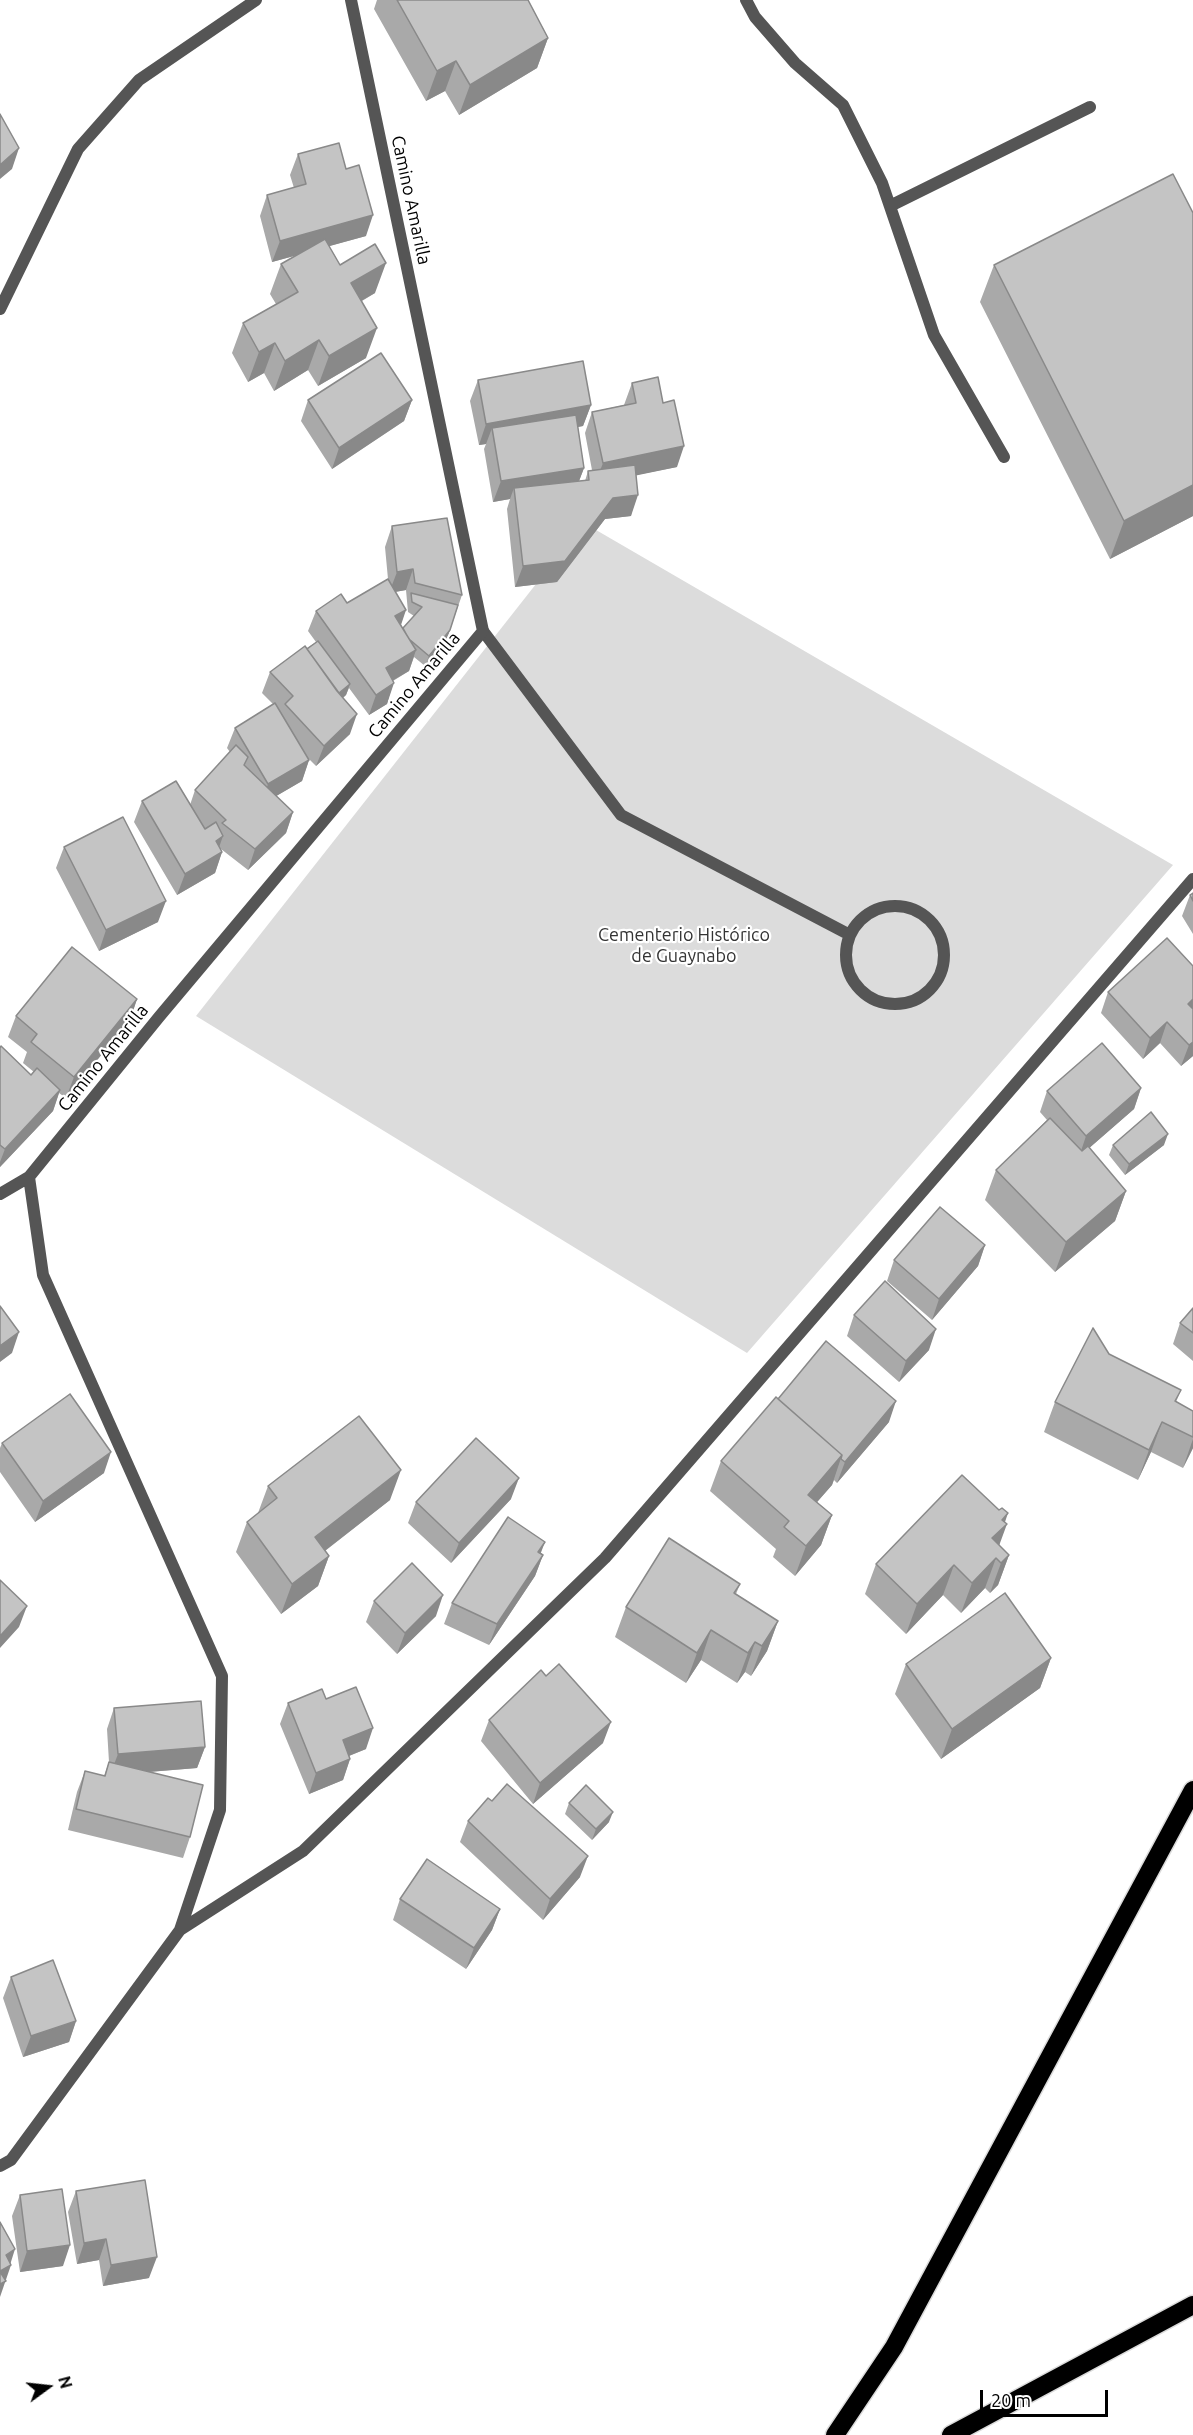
<!DOCTYPE html>
<html>
<head>
<meta charset="utf-8">
<style>
  body { margin:0 }
  #map { position:relative; width:1193px; height:2435px; overflow:hidden; background:#fff; font-family:Ubuntu,sans-serif }
  canvas { display:block }
  .north { position:absolute; left:18px; top:2357px; width:60px; height:60px; -webkit-text-stroke:4px #fff; paint-order:stroke; rotate:75deg; font-size:16px; font-weight:700; line-height:24px; text-align:center; color:#000 }
  .north::after { content:''; display:block; margin:auto; width:21px; height:27px; background:#000; clip-path:polygon(50% 0,100% 100%,50% 72%,0 100%) }
  .scale { position:absolute; left:980px; top:2390px; width:128px; height:27px; box-sizing:border-box; border:3px solid #000; border-top:0; padding-left:8px; font-size:18px; line-height:21px; white-space:nowrap; color:#000; -webkit-text-stroke:4px #fff; paint-order:stroke }
</style>
</head>
<body>
<div id="map">
<canvas width="1193" height="2435"></canvas>
<div class="north">N</div>
<div class="scale">20 m</div>
</div>
<script>
const ctx = document.querySelector('canvas').getContext('2d');
ctx.lineJoin = 'round';
function fill(path, color) { ctx.fillStyle = color; ctx.fill(path, 'evenodd'); }
const shape = rows => new Path2D(rows.map(r => 'M' + r).join(''));
function trace(path, color, width, dash) { ctx.strokeStyle = color; ctx.lineWidth = width; ctx.lineCap = dash ? 'butt' : 'round'; ctx.setLineDash(dash || []); ctx.stroke(path); }
function drawText(font, color, halo, rows, align = 'center') {
  ctx.font = font + ' Ubuntu,sans-serif'; ctx.lineWidth = 4.5; ctx.setLineDash([]); ctx.textBaseline = 'middle'; ctx.strokeStyle = halo; ctx.fillStyle = color; for (const [text, x, y, turn = 0] of rows) {
    ctx.save(); ctx.translate(x, y); ctx.rotate((+turn || 0) * Math.PI / 180); ctx.textAlign = isNaN(turn) ? turn : align; if (halo) ctx.strokeText(text, 0, 0); ctx.fillText(text, 0, 0); ctx.restore();
  }
}
fill(shape([
  [584,523,1173,865,747,1353,196,1016]
]), '#dcdcdc');
const motorway = shape([
  [835,2435,894,2347,1193,1790],
  [951,2435,1193,2305]
]);
trace(motorway, '#dbdbdb', 21);
trace(shape([
  [746,0,755,17,795,63,843,105,882,183,934,335,1004,457],
  [890,206,1090,107],
  [483,631,621,815,850,935],
  '846 955a49 49 0 1 1 98 0a49 49 0 1 1-98 0Z'
]), '#555', 12);
trace(shape([
  [29,1177,43,1275,222,1676,220,1810,180,1930],
  [0,1194,29,1177,159,1017,483,631,351,0],
  [0,2166,11,2160,180,1930,303,1851,605,1558,1193,879]
]), '#555', 12);
trace(shape([
  [0,309,78,149,139,80,256,0]
]), '#555', 12);
trace(motorway, '#000', 18);
fill(shape([
  [377,0,528,0,548,38,537,68,459,115,445,91,426,101,374,9],
  [298,154,366,236,329,246,340,265,375,293,362,301,366,358,318,386,308,370,274,391,264,373,248,382,232,353,243,323,276,304,270,294,281,264,298,255,272,262,260,216,267,195,294,188,290,175],
  [994,265,1193,516,1110,559,980,302],
  [478,380,591,405,583,426,578,427,584,468,579,481,585,481,588,471,592,470,585,433,592,412,624,405,632,383,677,467,636,475,631,516,605,519,557,582,515,587,507,509,510,499,493,502,484,449,486,444,479,445,470,401],
  [308,400,412,400,404,421,332,469,301,421],
  [392,526,462,595,446,641,425,666,414,657,409,671,393,681,387,704,369,715,349,688,346,695,343,698,350,734,316,766,308,758,309,760,302,781,276,796,293,812,286,833,248,870,221,849,222,852,215,873,177,895,134,822,142,801,190,805,195,790,230,752,227,748,235,728,273,704,262,693,270,672,316,642,308,631,316,611,347,603,388,579,385,547],
  [406,590,408,612,414,616,403,628,401,625,395,592],
  [64,847,158,922,99,951,56,868],
  [1193,893,1193,934,1182,916,1190,895],
  [1193,966,1193,1056,1181,1066,1160,1043,1143,1059,1101,1013,1108,992],
  [137,999,130,1020,66,1098,59,1093,53,1111,0,1167,0,1048,31,1075,34,1072,23,1063,27,1052,8,1037,16,1016],
  [1141,1088,1134,1109,1089,1148,1126,1191,1115,1221,1055,1272,985,1200,996,1170,1047,1120,1040,1112,1047,1091],
  [1113,1145,1164,1145,1125,1175,1109,1155],
  [985,1245,978,1266,932,1320,887,1281,894,1260],
  [1193,1308,1193,1361,1173,1344,1180,1323],
  [854,1315,929,1350,899,1382,847,1336],
  [1109,1354,1181,1390,1176,1402,1193,1437,1193,1448,1183,1468,1151,1452,1138,1480,1044,1432,1055,1402],
  [889,1422,837,1483,834,1480,832,1485,817,1502,832,1515,821,1545,795,1576,773,1557,776,1549,710,1491,721,1461],
  [2,1443,104,1473,35,1522,0,1472,0,1448],
  [268,1486,390,1500,325,1551,329,1556,318,1586,281,1614,236,1552,247,1522,258,1513],
  [511,1499,451,1563,408,1523,416,1502],
  [1005,1522,999,1545,1009,1555,998,1585,990,1593,985,1588,961,1613,943,1595,906,1634,865,1594,876,1564],
  [541,1553,543,1555,535,1576,489,1645,444,1624,452,1603],
  [740,1584,736,1594,778,1621,767,1651,751,1676,745,1672,737,1683,701,1660,686,1683,615,1637,626,1607],
  [374,1601,436,1616,397,1654,366,1622],
  [1051,1658,1040,1688,941,1759,895,1694,906,1664],
  [326,1699,366,1749,349,1756,350,1759,343,1780,309,1794,280,1724,288,1703],
  [114,1708,205,1747,197,1768,149,1772,190,1837,183,1858,68,1830,77,1792,85,1771,104,1776,109,1762,107,1729],
  [489,1720,603,1743,533,1804,481,1741],
  [569,1803,609,1822,592,1840,565,1814],
  [468,1821,580,1877,543,1920,460,1842],
  [400,1899,500,1909,492,1930,466,1969,393,1920],
  [11,1977,76,2021,69,2042,23,2057,3,1998],
  [76,2191,149,2278,103,2286,99,2260,77,2264,68,2212],
  [20,2195,63,2266,20,2272,12,2216]
]), '#a9a9a9');
fill(shape([
  [548,38,537,68,459,115,470,85],
  [456,61,445,91,426,101,437,71],
  [19,148,12,169,0,179,0,165],
  [373,215,366,236,272,262,280,241],
  [386,263,375,293,340,313,351,283],
  [377,328,366,358,318,386,329,356],
  [319,340,308,370,274,391,285,361],
  [275,343,264,373,248,382,259,352],
  [412,400,404,421,332,469,339,448],
  [591,405,583,426,494,442,492,428,486,444,479,445,486,424],
  [684,446,677,467,595,484,603,463],
  [584,468,576,489,514,488,510,499,493,502,501,481],
  [1193,485,1193,516,1110,559,1124,521],
  [638,495,631,516,605,519,557,582,515,587,523,566,613,498],
  [413,569,406,590,389,593,397,572],
  [406,610,399,631,395,616],
  [450,630,446,641,425,666,429,656],
  [416,650,409,671,378,689,386,668],
  [394,683,387,704,369,715,376,695],
  [350,684,346,695,331,707,335,696],
  [357,714,350,734,316,766,324,746],
  [309,760,302,781,261,805,268,784],
  [293,812,286,833,248,870,255,849],
  [223,836,216,856,222,852,215,873,177,895,185,874,216,841],
  [166,901,158,922,99,951,106,930],
  [137,999,130,1020,66,1098,74,1077],
  [1193,999,1193,1013,1188,1004],
  [1167,1022,1160,1043,1143,1059,1150,1038],
  [1193,1042,1193,1056,1181,1066,1189,1045],
  [1141,1088,1134,1109,1079,1157,1086,1136],
  [60,1090,53,1111,0,1167,0,1162,5,1149],
  [1168,1134,1164,1145,1125,1175,1129,1164],
  [1126,1191,1115,1221,1055,1272,1066,1242],
  [985,1245,978,1266,932,1320,939,1299],
  [936,1329,929,1350,899,1382,906,1361],
  [19,1332,12,1353,0,1362,0,1346],
  [896,1401,889,1422,837,1483,845,1462],
  [1162,1422,1151,1452,1138,1480,1149,1450],
  [1193,1439,1193,1448,1183,1468],
  [111,1452,104,1473,35,1522,43,1501],
  [842,1455,832,1485,797,1525,808,1495],
  [401,1470,390,1500,304,1567,315,1537],
  [519,1478,511,1499,451,1563,459,1543],
  [1008,1513,1003,1528,1007,1524,996,1554,992,1538,1002,1520],
  [832,1515,821,1545,795,1576,806,1546],
  [545,1542,537,1563,538,1552],
  [543,1555,535,1576,489,1645,497,1624],
  [1009,1555,998,1585,990,1593,1001,1563],
  [329,1556,318,1586,281,1614,292,1584],
  [996,1558,985,1588,961,1613,972,1583],
  [954,1565,943,1595,906,1634,917,1604],
  [443,1595,436,1616,397,1654,405,1633],
  [27,1606,19,1627,0,1648,0,1636],
  [778,1621,767,1651,751,1676,762,1646],
  [711,1630,701,1660,686,1683,697,1653],
  [755,1642,745,1672,737,1683,748,1653],
  [1051,1658,1040,1688,941,1759,952,1729],
  [611,1722,603,1743,533,1804,540,1783],
  [373,1728,366,1749,336,1761,343,1740],
  [205,1747,197,1768,110,1775,118,1754],
  [350,1759,343,1780,309,1794,316,1773],
  [613,1812,609,1822,592,1840,596,1829],
  [588,1856,580,1877,543,1920,550,1899],
  [500,1909,492,1930,466,1969,474,1948],
  [76,2021,69,2042,23,2057,31,2036],
  [106,2239,99,2260,77,2264,84,2243],
  [70,2245,63,2266,20,2272,27,2251],
  [15,2249,10,2265,11,2265,0,2297,0,2271,6,2255],
  [157,2257,149,2278,103,2286,111,2265]
]), '#898989');
const building = shape([
  [397,0,528,0,548,38,470,85,456,61,437,71,397,0],
  [0,114,19,148,0,165,0,114],
  [339,143,346,169,359,165,373,215,280,241,267,195,306,184,298,154,339,143],
  [1173,174,1193,213,1193,485,1124,521,994,265,1173,174],
  [325,239,340,265,375,244,386,263,351,283,377,328,329,356,319,340,285,361,275,343,259,352,243,323,298,292,281,264,325,239],
  [381,353,412,400,339,448,308,400,381,353],
  [583,361,591,405,486,424,478,380,583,361],
  [658,377,663,403,674,400,684,446,603,463,592,412,636,403,632,383,658,377],
  [576,415,584,468,501,481,492,428,576,415],
  [635,465,638,495,613,498,565,561,523,566,514,488,589,480,588,471,635,465],
  [447,518,462,595,415,583,413,569,397,572,392,526,447,518],
  [388,579,406,610,395,616,416,650,386,668,394,683,376,695,316,611,341,594,347,603,388,579],
  [411,593,458,605,450,630,429,656,409,639,403,628,422,607,412,602,411,593],
  [318,641,350,684,339,693,307,649,318,641],
  [305,646,337,691,357,714,324,746,285,704,293,696,270,672,305,646],
  [275,703,309,760,268,784,235,728,275,703],
  [236,745,248,757,244,765,293,812,255,849,222,823,226,820,195,790,236,745],
  [176,781,205,829,216,822,223,836,216,841,222,852,185,874,142,801,176,781],
  [123,817,166,901,106,930,64,847,123,817],
  [1193,893,1193,901,1190,895,1193,893],
  [1167,938,1193,966,1193,999,1188,1004,1193,1009,1193,1042,1189,1045,1167,1022,1150,1038,1108,992,1167,938],
  [72,947,137,999,74,1077,31,1042,37,1034,16,1016,72,947],
  [1102,1043,1141,1088,1086,1136,1047,1091,1102,1043],
  [1,1046,31,1075,37,1068,60,1090,5,1149,0,1145,0,1048,1,1046],
  [1151,1112,1168,1134,1129,1164,1113,1145,1151,1112],
  [1050,1118,1082,1151,1088,1146,1126,1191,1066,1242,996,1170,1050,1118],
  [940,1207,985,1245,939,1299,894,1260,940,1207],
  [885,1281,936,1329,906,1361,854,1315,885,1281],
  [0,1306,19,1332,0,1346,0,1306],
  [1193,1308,1193,1333,1180,1323,1193,1308],
  [1093,1328,1109,1354,1181,1390,1175,1401,1193,1411,1193,1437,1162,1422,1149,1450,1055,1402,1093,1328],
  [826,1341,896,1401,845,1462,841,1459,842,1455,778,1399,826,1341],
  [70,1394,111,1452,43,1501,2,1443,70,1394],
  [776,1397,842,1455,808,1495,832,1515,806,1546,784,1527,789,1521,721,1461,776,1397],
  [359,1416,401,1470,315,1537,329,1556,292,1584,247,1522,277,1498,268,1486,359,1416],
  [476,1438,519,1478,459,1543,416,1502,476,1438],
  [962,1475,999,1510,1002,1508,1008,1513,1002,1520,1007,1524,992,1538,1009,1555,1001,1563,996,1558,972,1583,954,1565,917,1604,876,1564,962,1475],
  [508,1517,545,1542,538,1552,543,1555,497,1624,452,1603,508,1517],
  [669,1538,740,1584,734,1593,778,1621,762,1646,755,1642,748,1653,711,1630,697,1653,626,1607,669,1538],
  [412,1563,443,1595,405,1633,374,1601,412,1563],
  [0,1580,27,1606,0,1636,0,1580],
  [1005,1593,1051,1658,952,1729,906,1664,1005,1593],
  [559,1664,611,1722,540,1783,489,1720,541,1670,546,1676,559,1664],
  [356,1687,373,1728,343,1740,350,1759,316,1773,288,1703,322,1689,326,1699,356,1687],
  [201,1701,205,1747,118,1754,114,1708,201,1701],
  [109,1762,203,1785,190,1837,76,1809,85,1771,105,1776,109,1762],
  [507,1784,588,1856,550,1899,468,1821,488,1798,492,1801,507,1784],
  [586,1785,613,1812,596,1829,569,1803,586,1785],
  [427,1859,500,1909,474,1948,400,1899,427,1859],
  [53,1960,76,2021,31,2036,11,1977,53,1960],
  [145,2180,157,2257,111,2265,106,2239,84,2243,76,2191,145,2180],
  [62,2189,70,2245,27,2251,20,2195,62,2189],
  [0,2222,15,2249,6,2255,11,2265,0,2271,0,2222],
  [0,2272,6,2281,0,2284,0,2272]
]);
fill(building, '#c4c4c4');
trace(building, '#898989', 1.5);
drawText('18px', '#000', '#fff', [
  ["Camino Amarilla",411,200,78],
  ["Camino Amarilla",414,685,-50],
  ["Camino Amarilla",103,1058,-51]
]);
drawText('18px', '#333', '#fff', [
  ["Cementerio Histórico",684,935],
  ["de Guaynabo",684,956]
]);
</script>
</body>
</html>
